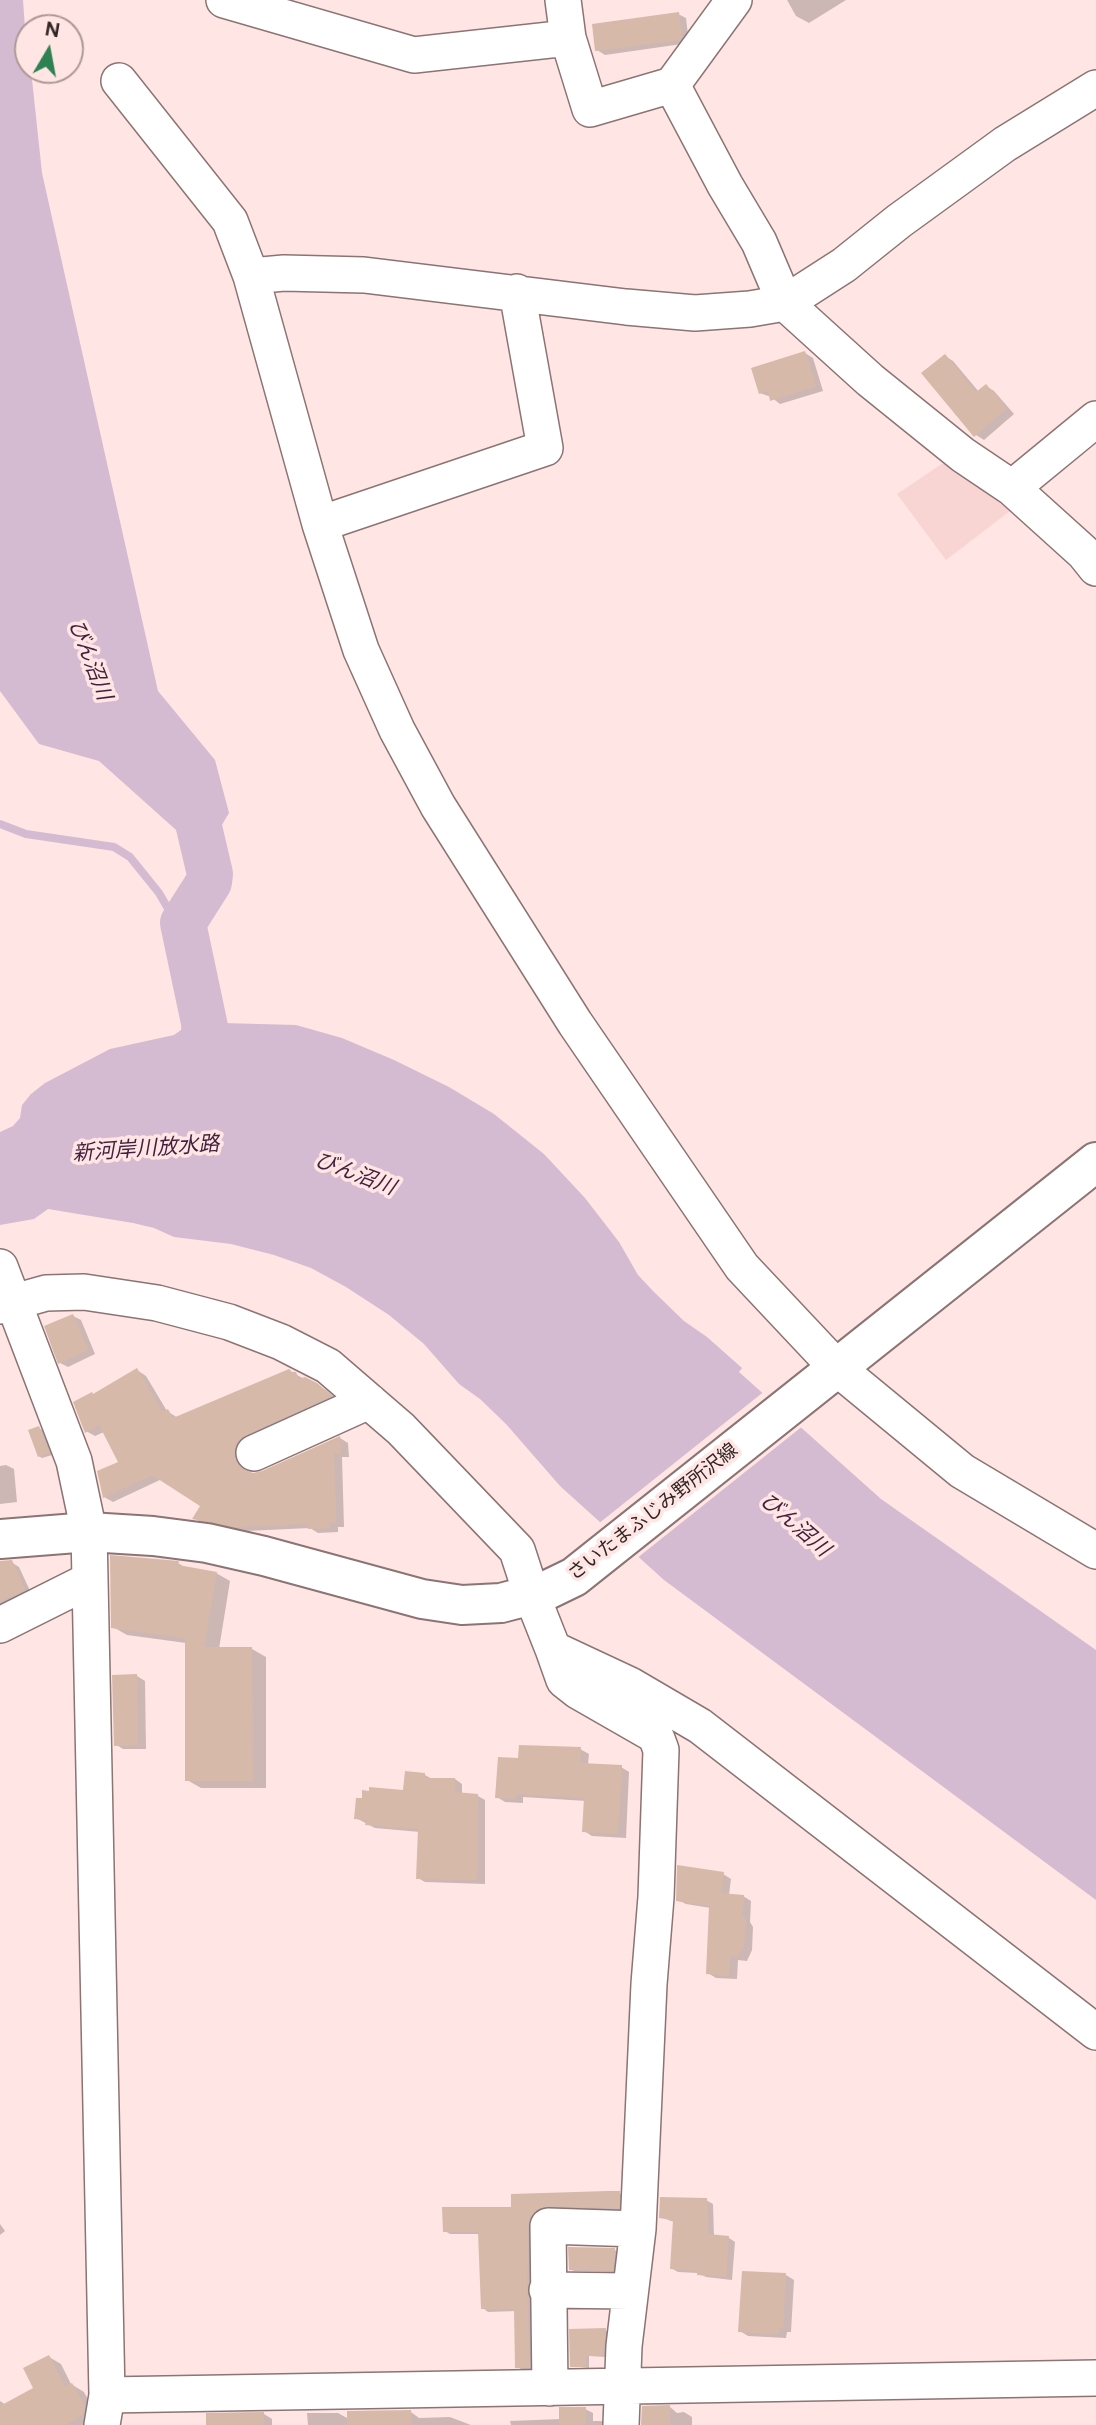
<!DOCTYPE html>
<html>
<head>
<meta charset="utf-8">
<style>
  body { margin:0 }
  #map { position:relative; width:1096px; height:2425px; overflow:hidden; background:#ffe5e3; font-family:Figtree,sans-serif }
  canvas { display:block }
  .north { position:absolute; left:14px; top:14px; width:70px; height:70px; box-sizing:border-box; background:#ffe5e3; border:2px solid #ac9997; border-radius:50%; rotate:10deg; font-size:19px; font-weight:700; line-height:28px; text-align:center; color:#2f2625 }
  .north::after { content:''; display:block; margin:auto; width:24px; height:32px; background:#2d8153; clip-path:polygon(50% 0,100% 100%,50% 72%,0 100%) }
</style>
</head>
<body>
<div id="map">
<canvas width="1096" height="2425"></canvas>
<div class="north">N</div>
</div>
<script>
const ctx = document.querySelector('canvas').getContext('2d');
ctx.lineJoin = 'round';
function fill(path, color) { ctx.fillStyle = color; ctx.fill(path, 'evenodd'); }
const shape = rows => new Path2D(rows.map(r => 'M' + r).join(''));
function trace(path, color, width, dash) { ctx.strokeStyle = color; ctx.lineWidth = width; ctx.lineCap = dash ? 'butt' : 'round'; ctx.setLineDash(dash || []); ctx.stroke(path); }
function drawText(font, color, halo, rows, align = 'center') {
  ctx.font = font + ' Figtree,"Noto Sans JP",sans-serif'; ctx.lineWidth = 7; ctx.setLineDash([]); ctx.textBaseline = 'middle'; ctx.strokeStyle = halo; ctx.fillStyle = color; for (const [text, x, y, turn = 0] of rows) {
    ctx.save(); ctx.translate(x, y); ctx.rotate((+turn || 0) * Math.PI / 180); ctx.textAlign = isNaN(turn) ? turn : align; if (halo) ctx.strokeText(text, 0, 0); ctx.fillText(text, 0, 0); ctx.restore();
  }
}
fill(shape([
  [946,461,1010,511,946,560,897,494]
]), '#f8d5d3');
fill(shape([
  [0,0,23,0,28,70,31,70,42,173,158,691,215,760,229,813,204,855,99,761,39,744,0,691],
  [196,965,204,1007,212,1006,222,1023,296,1025,342,1038,394,1060,449,1087,494,1114,544,1154,585,1198,619,1242,638,1275,654,1292,684,1321,707,1337,742,1368,739,1372,881,1499,1096,1650,1096,1900,664,1580,560,1486,506,1424,480,1399,459,1384,424,1344,389,1315,346,1287,311,1268,274,1255,231,1244,174,1237,154,1228,133,1223,48,1209,34,1219,0,1225,0,1132,13,1126,20,1118,22,1105,31,1094,45,1083,110,1049,174,1035,181,1030,184,1012,189,1010,184,968]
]), '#d5bbd1');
fill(shape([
  [766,1390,804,1425,636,1559,598,1524]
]), '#ffe5e3');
fill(shape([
  [787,0,846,0,809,23,796,16],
  [678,14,686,18,689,43,605,55,597,50],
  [805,353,813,358,823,391,780,404,771,397,760,393],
  [945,356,953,361,979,392,986,386,994,391,1014,414,984,440,976,435],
  [73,1316,81,1320,95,1354,68,1367,60,1363],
  [137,1370,146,1376,167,1411,178,1418,289,1371,326,1390,339,1401,242,1457,244,1468,248,1473,263,1473,340,1438,348,1443,349,1457,342,1457,344,1527,338,1527,338,1532,318,1533,310,1528,246,1531,202,1523,194,1518,202,1506,162,1479,113,1502,104,1497,120,1462,104,1432,95,1436,86,1431,94,1395],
  [39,1428,42,1430,52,1455,42,1458,39,1456],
  [6,1465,14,1469,17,1502,0,1504,0,1466],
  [0,1562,11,1562,19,1567,32,1595,0,1611],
  [178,1563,186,1568,216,1573,230,1581,219,1649,252,1649,266,1657,266,1788,201,1788,187,1780,186,1643,127,1635,113,1627],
  [137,1676,145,1681,146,1749,123,1749,115,1744],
  [580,1749,589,1754,588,1765,621,1767,629,1772,626,1838,592,1836,584,1831,586,1801,523,1797,523,1803,505,1802,497,1797,520,1760],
  [425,1775,432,1779,455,1779,462,1784,462,1795,478,1796,485,1800,485,1884,425,1882,418,1878,420,1832,375,1828,356,1818,405,1792],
  [723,1874,731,1879,729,1895,743,1896,751,1901,750,1922,753,1927,752,1950,747,1961,738,1960,737,1979,716,1978,708,1973,711,1908,686,1904,678,1900],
  [619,2193,625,2196,624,2210,555,2208,544,2211,535,2370,523,2370,517,2367,516,2311,488,2312,483,2308,480,2234,450,2234,445,2231,513,2209],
  [706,2200,713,2204,714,2236,729,2238,735,2242,732,2280,706,2277,698,2273,678,2272,671,2268,674,2222,660,2217],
  [0,2224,5,2231,0,2235],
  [570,2249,615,2250,618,2252,616,2272,574,2271,570,2269],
  [786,2275,794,2280,791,2332,787,2332,786,2338,748,2336,740,2331],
  [605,2330,609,2332,606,2357,589,2356,589,2368,572,2366],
  [49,2357,61,2364,71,2384,84,2392,96,2414,89,2425,0,2425,0,2401,6,2405,35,2389],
  [670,2407,677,2413,684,2412,692,2417,692,2425,641,2425],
  [585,2409,593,2413,593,2421,601,2421,607,2425,511,2425,510,2421,561,2419],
  [411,2412,419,2418,450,2417,471,2425,382,2425],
  [307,2413,338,2413,347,2418,347,2425,308,2425],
  [264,2414,272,2419,272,2425,207,2425]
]), '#0003');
trace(shape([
  [0,824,26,834,114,847,130,857,159,893,177,924,183,923]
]), '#d5bbd1', 8);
trace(shape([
  [191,793,210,874,209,882,183,923,205,1027]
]), '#d5bbd1', 46);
fill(shape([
  [679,12,682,37,680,40,595,51,592,24],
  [805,351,816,386,770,401,768,391,759,394,751,368],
  [945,354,976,392,986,384,1007,408,974,437,921,373],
  [73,1314,88,1350,58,1364,44,1326],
  [137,1368,162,1412,168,1409,173,1418,289,1369,292,1372,296,1372,299,1379,305,1377,317,1383,332,1396,246,1435,237,1442,234,1452,236,1462,242,1469,253,1473,262,1471,340,1436,341,1453,334,1453,336,1522,330,1523,330,1528,308,1529,307,1524,235,1527,192,1519,200,1506,152,1475,103,1498,97,1471,118,1462,99,1425,85,1433,73,1402,92,1392,93,1394],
  [39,1426,50,1453,38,1457,28,1430],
  [110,1555,179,1561,178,1565,217,1572,204,1647,252,1647,253,1781,185,1781,185,1638,111,1628],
  [12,1560,25,1590,0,1602,0,1561],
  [137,1674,138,1745,114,1746,112,1675],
  [519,1745,581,1747,580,1763,622,1765,618,1834,582,1832,584,1798,516,1794,515,1799,495,1798,498,1757,518,1758],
  [405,1771,425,1773,425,1778,455,1778,455,1792,478,1794,477,1880,416,1879,418,1829,365,1825,366,1820,354,1819,356,1798,362,1798,362,1790,369,1791,369,1787,403,1790],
  [677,1865,724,1872,721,1893,744,1895,742,1916,746,1921,744,1945,738,1957,730,1956,729,1976,706,1974,709,1906,676,1901],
  [608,2191,620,2191,619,2208,549,2206,538,2209,530,2217,528,2226,527,2290,530,2368,515,2368,514,2309,481,2309,478,2232,443,2232,442,2207,511,2207,511,2194],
  [660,2197,707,2198,708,2234,729,2236,726,2277,697,2275,697,2271,670,2269,673,2220,659,2218],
  [568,2247,615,2248,613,2271,569,2270],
  [742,2271,786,2273,783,2328,779,2328,779,2334,738,2332],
  [606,2328,603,2356,586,2356,586,2367,570,2367,569,2329],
  [49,2355,65,2387,72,2383,85,2406,83,2415,66,2425,0,2425,0,2406,33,2388,23,2368],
  [670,2405,670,2425,641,2425,642,2406],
  [559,2407,586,2407,586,2425,559,2425],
  [411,2410,411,2425,347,2425,347,2411],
  [264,2412,264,2425,206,2425,206,2413]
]), '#d6b9a9');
const minor = shape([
  [224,0,414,55,568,38],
  [563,0,568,38,590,109,672,85,734,0],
  [119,81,230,221,251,276],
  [672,85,725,185,759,242,785,303,870,380,963,455,1012,488,1084,553,1096,568],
  [1096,88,1005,144,899,221,844,265,785,303,750,309,695,313,626,307,364,275,284,273,251,276,320,524,361,650,397,730,438,806,575,1023,742,1267,837,1368,962,1471,1096,1551],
  [1012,488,1096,419],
  [320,524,545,448,517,292],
  [0,1267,74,1461,89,1532,107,2395,102,2425],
  [0,1306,46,1293,84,1292,157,1303,229,1322,281,1342,328,1366,401,1429,517,1550,532,1596,553,1649,630,1685,700,1726,1096,2032],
  [254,1453,369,1401],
  [0,1625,88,1581],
  [553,1649,564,1680,578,1691,653,1734,657,1739,661,1750,656,1897,649,1984,638,2229,624,2346,621,2425],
  [547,2290,629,2291],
  [550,2388,548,2226,638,2229],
  [107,2395,1096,2378]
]);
const major = shape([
  [0,1539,89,1532,153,1536,207,1543,264,1556,422,1599,462,1605,501,1603,543,1592,574,1577,1096,1162]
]);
trace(minor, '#8b7473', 38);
trace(major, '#8b7473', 42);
trace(minor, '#fff', 35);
trace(major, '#fff', 38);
drawText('19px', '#2f2625', '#ffe5e3', [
  ["さいたまふじみ野所沢線",653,1512,-38]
]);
drawText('italic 21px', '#411f3e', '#ffe5e3', [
  ["びん沼川",90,660,69],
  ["新河岸川放水路",146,1149,-4],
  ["びん沼川",355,1174,21],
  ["びん沼川",795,1525,41]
]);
</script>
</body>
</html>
